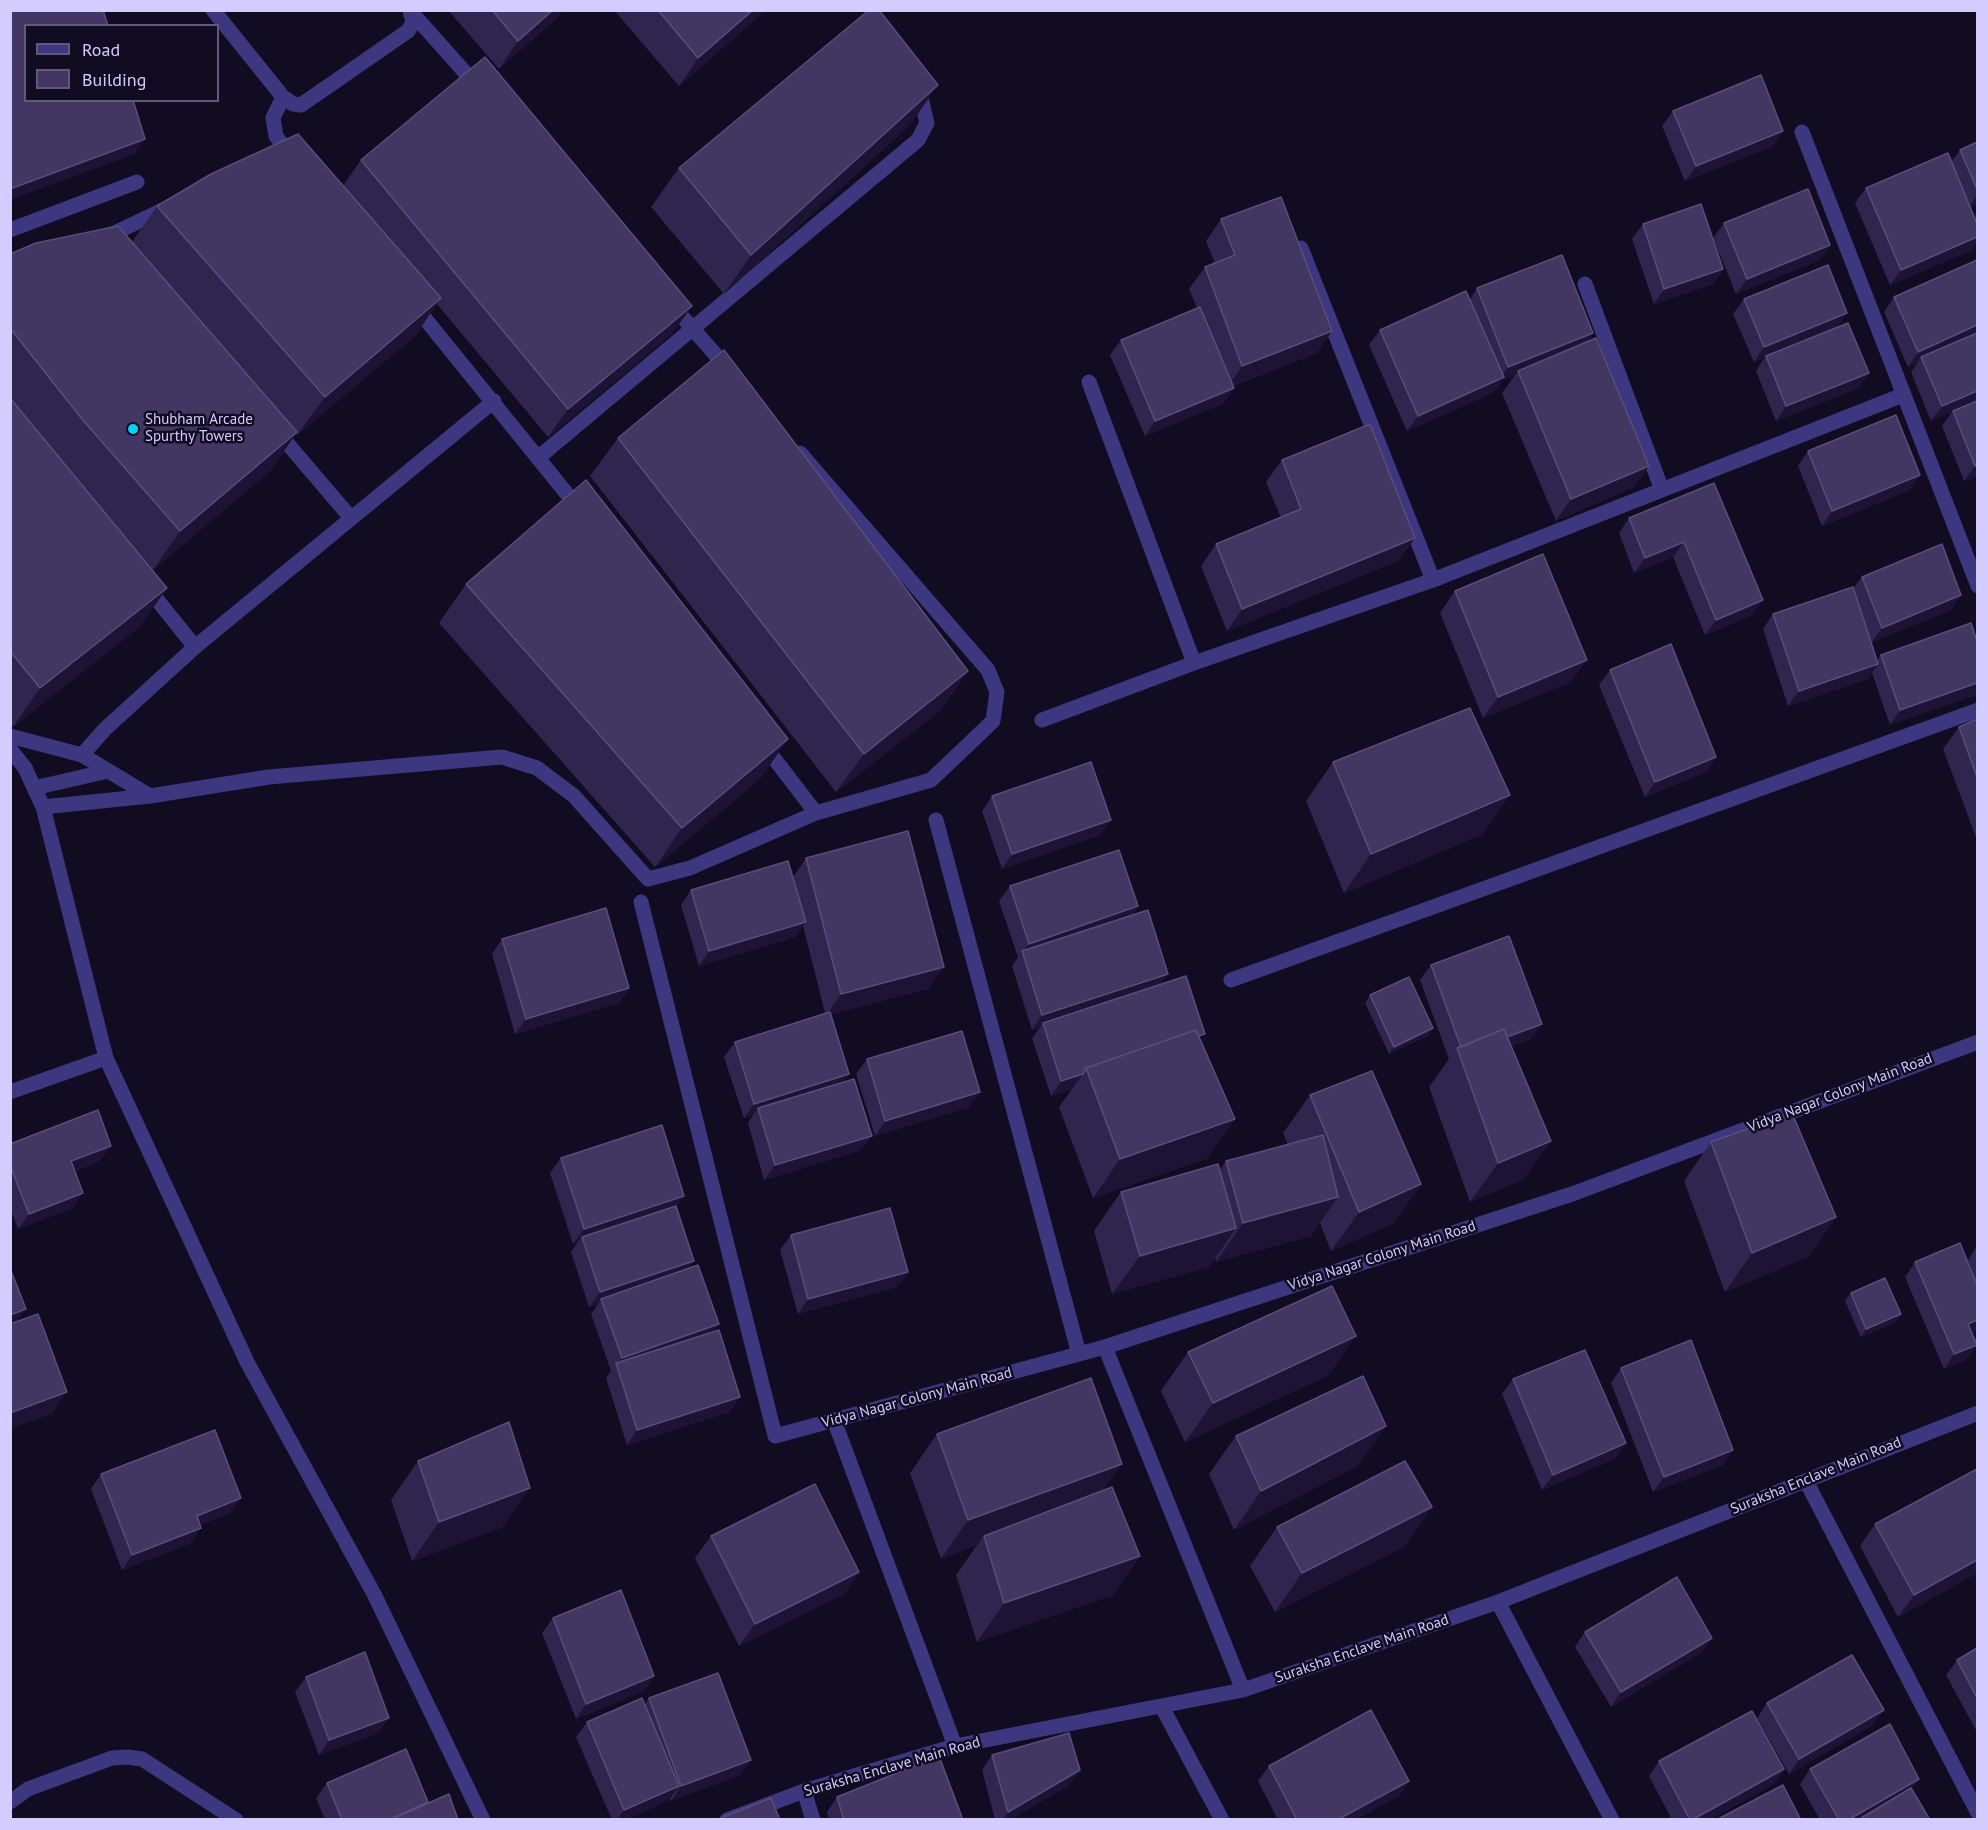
<!DOCTYPE html>
<html>
<head>
<meta charset="utf-8">
<style>
  body { margin:0 }
  #map { position:relative; width:1988px; height:1830px; overflow:hidden; background:#110c21; font-family:"PT Sans",sans-serif }
  canvas { display:block }
  .frame { position:absolute; inset:0; border:12px solid #d4ccff; pointer-events:none }
  .legend { position:absolute; left:24px; top:24px; width:195px; height:78px; box-sizing:border-box; background:#110c21; border:2px solid #5f597a; margin:0; padding:8px 10px; list-style:none; font-size:18px; color:#d4ccff }
  .legend li { display:flex; align-items:center; gap:12px; height:30px }
  .legend b { width:30px; border:2px solid #5f597a }
</style>
</head>
<body>
<div id="map">
<canvas width="1988" height="1830"></canvas>
<div class="frame"></div>
<ul class="legend">
<li><b style="height:8px;background:#3d3780"></b>Road</li>
<li><b style="height:16px;background:#413762"></b>Building</li>
</ul>
</div>
<script>
const ctx = document.querySelector('canvas').getContext('2d');
ctx.lineJoin = 'round';
const shape = rows => new Path2D(rows.map(r => 'M' + r).join(''));
function trace(path, color, width, dash) { ctx.strokeStyle = color; ctx.lineWidth = width; ctx.lineCap = dash ? 'butt' : 'round'; ctx.setLineDash(dash || []); ctx.stroke(path); }
function fill(path, color) { ctx.fillStyle = color; ctx.fill(path, 'evenodd'); }
function drawText(font, color, halo, rows, align = 'center') {
  ctx.font = font + ' "PT Sans",sans-serif'; ctx.lineWidth = 5; ctx.setLineDash([]); ctx.textBaseline = 'middle'; ctx.strokeStyle = halo; ctx.fillStyle = color; for (const [text, x, y, turn = 0] of rows) {
    ctx.save(); ctx.translate(x, y); ctx.rotate((+turn || 0) * Math.PI / 180); ctx.textAlign = isNaN(turn) ? turn : align; if (halo) ctx.strokeText(text, 0, 0); ctx.fillText(text, 0, 0); ctx.restore();
  }
}
trace(shape([
  [213,10,283,97,293,104,301,105,408,31,413,23,410,10],
  [413,14,479,88],
  [283,97,273,118,276,136,291,157],
  [1802,132,1978,586],
  [10,230,137,182],
  [104,238,167,208],
  [1301,248,1433,580],
  [1585,284,1662,490],
  [670,303,730,371],
  [414,305,580,510],
  [1089,382,1194,663,1433,580,1903,395],
  [275,429,351,518],
  [539,457,918,140,927,123,922,102,914,90],
  [146,586,195,647],
  [1042,720,1194,663],
  [10,736,82,755],
  [763,744,816,813],
  [10,749,25,768,43,807,106,1058,247,1362,374,1594,483,1820],
  [34,788,108,771],
  [150,796,82,755,105,729,195,647,494,401],
  [43,807,150,796,269,777,502,757,537,768,574,796,648,879,690,868,816,813,931,780,993,721,997,692,988,670,800,453],
  [936,820,1079,1354],
  [641,902,775,1436,1105,1347,1575,1193,1978,1042],
  [1231,980,1978,710],
  [10,1092,106,1058],
  [1105,1347,1243,1690],
  [834,1420,955,1746],
  [1806,1481,1978,1813],
  [1498,1602,1612,1820],
  [1162,1707,1222,1820],
  [804,1791,813,1820],
  [10,1802,28,1789,112,1758,128,1757,142,1759,236,1820],
  [727,1820,804,1791,955,1746,1243,1690,1498,1602,1978,1413]
]), '#3d3780', 15);
fill(shape([
  [448,10,563,10,557,18,499,69],
  [614,10,766,10,679,86],
  [1673,111,1783,131,1773,146,1685,181,1662,126],
  [911,124,724,294,651,207,679,168],
  [1977,142,1977,203,1970,207,1974,217,1977,213,1977,245,1976,243,1972,250,1890,285,1855,203,1866,188,1951,162,1960,150],
  [361,160,692,306,672,334,548,437,437,304,414,337,297,435,296,434,270,471,153,570,119,530,167,588,139,627,13,727,10,724,10,254,132,242,157,206,343,186],
  [1221,219,1317,353,1233,386,1224,403,1145,436,1110,355,1121,340,1197,308,1189,289,1205,267,1215,263,1206,241],
  [1724,223,1830,245,1820,260,1736,294,1713,238],
  [1643,224,1723,269,1713,284,1654,304,1632,239],
  [1977,260,1977,476,1964,481,1942,426,1952,412,1931,421,1911,372,1918,362,1908,367,1884,312,1894,297],
  [1477,288,1593,333,1587,342,1649,466,1634,487,1556,521,1502,393,1515,375,1503,380,1494,392,1407,431,1369,345,1380,330,1470,299],
  [1744,299,1838,327,1869,373,1858,388,1776,421,1756,371,1765,357,1754,362,1733,314],
  [618,438,968,671,941,710,836,792,590,476],
  [1808,451,1920,475,1910,490,1822,526,1798,466],
  [1282,460,1400,560,1227,631,1201,566,1216,544,1281,518,1266,482],
  [1714,483,1752,615,1705,635,1673,557,1634,573,1619,533,1629,518],
  [1862,577,1961,595,1951,610,1872,642,1877,660,1881,655,1971,623,1890,725,1872,673,1868,679,1788,706,1763,629,1773,614,1853,588],
  [466,584,761,778,655,867,439,623],
  [1455,591,1571,682,1483,718,1440,613],
  [1610,670,1716,757,1706,772,1645,797,1599,685],
  [1977,719,1977,840,1943,749,1959,727],
  [1333,762,1483,834,1344,893,1306,801],
  [992,796,1111,820,1100,835,1002,869,982,811],
  [806,858,944,967,928,989,831,1014,849,1074,843,1082,872,1136,861,1150,764,1180,748,1123,753,1115,744,1118,724,1057,735,1042,825,1013,803,926,795,937,699,966,681,905,691,890,793,877],
  [1010,886,1138,906,1132,916,1161,984,1201,1040,1208,1158,1093,1198,1059,1107,1072,1089,1051,1096,1032,1038,1040,1027,1032,1030,1012,966,1018,957,999,901],
  [502,939,629,988,619,1003,515,1034,492,954],
  [1431,965,1531,1039,1511,1046,1524,1179,1470,1202,1429,1087,1449,1059,1420,980],
  [1370,995,1433,1028,1428,1036,1389,1054,1365,1003],
  [867,1059,980,1092,969,1107,875,1136,856,1074],
  [1310,1095,1421,1184,1394,1223,1331,1251,1320,1223,1311,1236,1216,1262,1215,1258,1209,1267,1112,1294,1094,1231,1121,1192,1220,1170,1226,1161,1288,1145,1283,1133],
  [1711,1142,1836,1217,1809,1256,1725,1292,1684,1181],
  [10,1144,100,1161,75,1171,73,1208,18,1229,10,1208],
  [561,1158,677,1207,689,1269,719,1324,713,1332,740,1397,729,1412,627,1445,606,1378,611,1371,591,1314,598,1304,589,1307,571,1252,578,1242,573,1244,550,1173],
  [791,1235,908,1272,897,1287,798,1314,780,1250],
  [1977,1246,1977,1320,1972,1332,1966,1360,1944,1369,1905,1277,1915,1262,1975,1279,1968,1260],
  [1851,1293,1896,1322,1861,1337,1845,1301],
  [1188,1352,1329,1375,1185,1442,1161,1391],
  [1621,1368,1723,1465,1653,1492,1611,1383],
  [1513,1379,1616,1458,1542,1490,1502,1394],
  [937,1434,1103,1491,1140,1556,1113,1595,977,1642,956,1575,977,1545,941,1559,910,1473],
  [1236,1436,1359,1465,1234,1530,1209,1474],
  [418,1461,503,1527,412,1561,391,1500],
  [101,1474,231,1513,200,1525,191,1543,122,1570,91,1489],
  [1432,1507,1405,1546,1275,1612,1250,1566,1277,1527],
  [1875,1524,1977,1573,1898,1617,1860,1546],
  [711,1536,859,1572,844,1594,739,1646,695,1558],
  [553,1618,654,1676,644,1691,576,1719,542,1633],
  [1585,1632,1702,1652,1611,1707,1575,1647],
  [1977,1648,1977,1732,1946,1675,1957,1660],
  [306,1677,378,1733,319,1755,295,1692],
  [649,1698,751,1760,740,1775,671,1801,670,1798,669,1800,626,1820,612,1820,576,1737,587,1722,645,1704],
  [1767,1703,1873,1725,1789,1774,1757,1718],
  [992,1755,1069,1785,1010,1820,995,1820,982,1770],
  [1659,1761,1784,1769,1774,1784,1709,1820,1672,1820,1649,1776],
  [1269,1766,1409,1781,1399,1796,1354,1820,1278,1820,1258,1781],
  [1810,1769,1912,1790,1930,1820,1820,1820,1800,1784],
  [327,1783,428,1802,458,1820,325,1820,316,1798],
  [837,1797,963,1820,829,1820,827,1812]
]), '#2f254f');
fill(shape([
  [553,10,563,10,557,18,499,69,518,41],
  [753,10,766,10,679,86,698,58],
  [938,85,911,124,724,294,751,255],
  [1783,131,1773,146,1685,181,1696,166],
  [145,139,135,154,10,200,10,189],
  [1977,195,1977,203,1969,207],
  [1977,237,1977,242,1972,250,1890,285,1901,270],
  [1830,245,1820,260,1736,294,1747,279],
  [1723,269,1713,284,1654,304,1664,289],
  [441,298,414,337,297,435,325,397],
  [692,306,672,334,548,437,568,409],
  [1847,313,1837,328,1766,356,1765,357,1754,362,1764,347],
  [1977,325,1977,335,1921,357,1918,362,1908,367,1918,352],
  [1332,331,1317,353,1227,388,1242,366],
  [1593,333,1583,348,1518,371,1515,375,1503,380,1494,392,1407,431,1418,416,1499,380,1508,367],
  [1869,373,1858,388,1776,421,1786,406],
  [1234,388,1224,403,1145,436,1155,421],
  [1977,391,1977,402,1931,421,1942,406],
  [297,432,270,471,153,570,180,531],
  [1977,465,1977,476,1964,481,1975,466],
  [1649,466,1634,487,1556,521,1571,499],
  [1920,475,1910,490,1822,526,1832,511],
  [1415,538,1400,560,1227,631,1242,609],
  [1684,542,1673,557,1634,573,1645,558],
  [167,588,139,627,13,727,40,688],
  [1961,595,1951,610,1872,642,1882,628],
  [1763,600,1752,615,1705,635,1716,620],
  [1587,660,1571,682,1483,718,1498,697],
  [1878,664,1868,679,1788,706,1799,691],
  [968,671,941,710,836,792,864,754],
  [1977,683,1977,695,1890,725,1900,710],
  [788,739,761,778,655,867,682,828],
  [1716,757,1706,772,1645,797,1655,782],
  [1510,795,1483,834,1344,893,1371,854],
  [1111,820,1100,835,1002,869,1012,854],
  [1138,906,1128,921,1023,952,1029,944],
  [806,922,795,937,699,966,709,951],
  [944,967,928,989,826,1016,841,994],
  [1168,974,1157,989,1043,1023,1040,1027,1032,1030,1042,1015],
  [629,988,619,1003,515,1034,526,1019],
  [1542,1024,1531,1039,1462,1065,1463,1053],
  [1433,1028,1428,1036,1389,1054,1394,1047],
  [849,1074,839,1088,758,1108,753,1115,744,1118,754,1104],
  [1083,1074,1072,1089,1051,1096,1061,1081],
  [980,1092,969,1107,875,1136,885,1121],
  [1235,1119,1208,1158,1093,1198,1120,1159],
  [872,1136,861,1150,764,1180,775,1165],
  [1551,1141,1524,1179,1470,1202,1498,1163],
  [111,1146,100,1161,61,1176,71,1161],
  [1421,1184,1394,1223,1331,1251,1359,1212],
  [83,1193,73,1208,18,1229,29,1214],
  [684,1196,674,1211,582,1237,578,1242,573,1244,584,1229],
  [1338,1197,1311,1236,1216,1262,1243,1223],
  [1836,1217,1809,1256,1725,1292,1752,1253],
  [1236,1228,1209,1267,1112,1294,1140,1256],
  [694,1261,684,1276,601,1299,598,1304,589,1307,600,1292],
  [908,1272,897,1287,798,1314,808,1299],
  [26,1309,15,1324,10,1326,10,1315],
  [1901,1314,1896,1322,1861,1337,1866,1329],
  [1977,1320,1977,1330,1958,1339,1968,1324],
  [719,1324,708,1339,617,1365,622,1358],
  [1356,1336,1329,1375,1185,1442,1213,1403],
  [1977,1345,1966,1360,1944,1369,1954,1354],
  [67,1392,52,1414,10,1429,10,1413],
  [740,1397,729,1412,627,1445,637,1430],
  [1386,1426,1359,1465,1234,1530,1261,1491],
  [1626,1443,1616,1458,1542,1490,1553,1475],
  [1733,1450,1723,1465,1653,1492,1664,1477],
  [1122,1464,1094,1503,984,1536,977,1545,941,1559,968,1520],
  [530,1488,503,1527,412,1561,439,1522],
  [241,1498,231,1513,186,1531,197,1516],
  [1432,1507,1405,1546,1275,1612,1302,1573],
  [201,1528,191,1543,122,1570,132,1555],
  [1140,1556,1113,1595,977,1642,1004,1603],
  [1977,1560,1977,1573,1898,1617,1914,1595],
  [859,1572,844,1594,739,1646,755,1624],
  [1712,1638,1702,1652,1611,1707,1621,1692],
  [654,1676,644,1691,576,1719,586,1704],
  [1884,1710,1873,1725,1789,1774,1799,1759],
  [389,1718,378,1733,319,1755,329,1740],
  [751,1760,740,1775,671,1801,681,1786],
  [1784,1769,1774,1784,1709,1820,1692,1820],
  [1080,1770,1069,1785,1010,1820,1003,1820,1008,1812],
  [1919,1779,1909,1794,1864,1820,1848,1820],
  [1409,1781,1399,1796,1354,1820,1337,1820],
  [679,1786,669,1800,626,1820,617,1820,624,1810]
]), '#1c1335');
const building = shape([
  [10,10,103,10,108,26,26,26,26,100,133,100,145,139,10,189,10,10],
  [492,10,553,10,518,41,492,10],
  [658,10,753,10,698,58,658,10],
  [869,10,879,10,938,85,751,255,679,168,869,10],
  [485,57,692,306,568,409,361,160,485,57],
  [1761,75,1783,131,1696,166,1673,111,1761,75],
  [298,134,441,298,325,397,157,206,211,174,298,134],
  [1977,142,1977,189,1960,150,1977,142],
  [1948,153,1977,224,1977,237,1901,270,1866,188,1948,153],
  [1808,189,1830,245,1747,279,1724,223,1808,189],
  [1281,197,1332,331,1242,366,1205,267,1235,255,1221,219,1281,197],
  [1701,204,1723,269,1664,289,1643,224,1701,204],
  [118,226,297,432,180,531,82,419,10,328,10,254,36,243,118,226],
  [1562,255,1593,333,1508,367,1477,288,1562,255],
  [1977,260,1977,325,1918,352,1894,297,1977,260],
  [1828,265,1847,313,1764,347,1744,299,1828,265],
  [1466,291,1504,377,1418,416,1380,330,1466,291],
  [1200,307,1234,388,1155,421,1121,340,1200,307],
  [1848,323,1869,373,1786,406,1766,356,1848,323],
  [1977,333,1977,391,1942,406,1921,357,1977,333],
  [1596,338,1649,466,1571,499,1518,371,1596,338],
  [724,350,968,671,864,754,618,438,724,350],
  [10,398,167,588,40,688,10,651,10,398],
  [1977,401,1977,465,1975,466,1953,411,1977,401],
  [1896,415,1920,475,1832,511,1808,451,1896,415],
  [1370,424,1415,538,1242,609,1216,544,1301,509,1282,460,1370,424],
  [586,480,788,739,682,828,466,584,586,480],
  [1714,483,1763,600,1716,620,1684,542,1645,558,1629,518,1714,483],
  [1942,544,1961,595,1882,628,1862,577,1942,544],
  [1543,554,1587,660,1498,697,1455,591,1543,554],
  [1853,587,1878,664,1799,691,1773,614,1853,587],
  [1971,623,1977,641,1977,683,1900,710,1881,655,1971,623],
  [1671,644,1716,757,1655,782,1610,670,1671,644],
  [1470,708,1510,795,1371,854,1333,762,1470,708],
  [1977,719,1977,777,1959,727,1977,719],
  [1091,762,1111,820,1012,854,992,796,1091,762],
  [908,831,944,967,841,994,806,858,908,831],
  [1119,850,1138,906,1029,944,1010,886,1119,850],
  [788,861,806,922,709,951,691,890,788,861],
  [606,908,629,988,526,1019,502,939,606,908],
  [1148,910,1168,974,1042,1015,1022,951,1148,910],
  [1509,936,1542,1024,1507,1037,1504,1029,1461,1047,1431,965,1509,936],
  [1186,976,1205,1034,1199,1036,1196,1030,1086,1068,1083,1074,1061,1081,1043,1023,1186,976],
  [1409,977,1433,1028,1394,1047,1370,995,1409,977],
  [830,1012,849,1074,754,1104,735,1042,830,1012],
  [1504,1029,1551,1141,1498,1163,1457,1048,1504,1029],
  [1196,1030,1235,1119,1120,1159,1086,1068,1196,1030],
  [962,1031,980,1092,885,1121,867,1059,962,1031],
  [1372,1071,1421,1184,1359,1212,1310,1095,1372,1071],
  [854,1079,872,1136,775,1165,758,1108,854,1079],
  [98,1110,111,1146,71,1161,83,1193,29,1214,10,1165,10,1144,98,1110],
  [1792,1113,1836,1217,1752,1253,1711,1142,1792,1113],
  [662,1125,684,1196,584,1229,561,1158,662,1125],
  [1323,1135,1338,1197,1243,1223,1226,1161,1323,1135],
  [1218,1164,1236,1228,1140,1256,1121,1192,1218,1164],
  [676,1206,694,1261,600,1292,582,1237,676,1206],
  [890,1208,908,1272,808,1299,791,1235,890,1208],
  [1960,1243,1977,1285,1977,1320,1968,1324,1977,1345,1954,1354,1915,1262,1960,1243],
  [698,1265,719,1324,622,1358,601,1299,698,1265],
  [10,1268,26,1309,10,1315,10,1268],
  [1885,1278,1901,1314,1866,1329,1851,1293,1885,1278],
  [1332,1286,1356,1336,1213,1403,1188,1352,1332,1286],
  [38,1314,67,1392,10,1413,10,1324,38,1314],
  [719,1330,740,1397,637,1430,616,1363,719,1330],
  [1691,1340,1733,1450,1664,1477,1621,1368,1691,1340],
  [1585,1350,1626,1443,1553,1475,1513,1379,1585,1350],
  [1363,1376,1386,1426,1261,1491,1236,1436,1363,1376],
  [1091,1378,1122,1464,968,1520,937,1434,1091,1378],
  [509,1422,530,1488,439,1522,418,1461,509,1422],
  [215,1430,241,1498,197,1516,201,1528,132,1555,101,1474,215,1430],
  [1405,1461,1432,1507,1302,1573,1277,1527,1405,1461],
  [1977,1469,1977,1560,1914,1595,1875,1524,1977,1469],
  [815,1484,859,1572,755,1624,711,1536,815,1484],
  [1112,1487,1140,1556,1004,1603,984,1536,1112,1487],
  [1677,1577,1712,1638,1621,1692,1585,1632,1677,1577],
  [621,1590,654,1676,586,1704,553,1618,621,1590],
  [1977,1648,1977,1698,1957,1660,1977,1648],
  [365,1652,389,1718,329,1740,306,1677,365,1652],
  [1852,1655,1884,1710,1799,1759,1767,1703,1852,1655],
  [718,1673,751,1760,681,1786,649,1698,718,1673],
  [642,1698,679,1786,624,1810,587,1722,642,1698],
  [1371,1710,1409,1781,1337,1820,1297,1820,1269,1766,1371,1710],
  [1752,1711,1784,1769,1692,1820,1690,1820,1659,1761,1752,1711],
  [1890,1724,1919,1779,1848,1820,1839,1820,1810,1769,1890,1724],
  [1069,1733,1080,1770,1008,1812,992,1755,1069,1733],
  [406,1749,428,1802,389,1820,342,1820,327,1783,406,1749],
  [939,1756,963,1820,844,1820,837,1797,939,1756],
  [1783,1785,1801,1820,1716,1820,1783,1785],
  [1911,1788,1930,1820,1858,1820,1911,1788],
  [449,1794,458,1820,390,1820,449,1794],
  [771,1798,780,1820,716,1820,771,1798]
]);
fill(building, '#413762');
trace(building, '#584e7b', 1.5);
for (const [x, y, r, color] of [
  [133,429,6,"#00d2f7"]
]) { const dot = new Path2D(); dot.arc(x, y, r, 0, 2 * Math.PI); ctx.fillStyle = color; ctx.fill(dot); trace(dot, '#110c21', 2); }
drawText('15px', '#d4ccff', '#110c21', [
  ["Shubham Arcade",145,420],
  ["Spurthy Towers",145,437]
], 'left');
drawText('15px', '#d4ccff', '#110c21', [
  ["Vidya Nagar Colony Main Road",1840,1093,-21],
  ["Vidya Nagar Colony Main Road",1382,1256,-18],
  ["Vidya Nagar Colony Main Road",917,1398,-15],
  ["Suraksha Enclave Main Road",1816,1476,-22],
  ["Suraksha Enclave Main Road",1362,1649,-19],
  ["Suraksha Enclave Main Road",892,1767,-16]
]);
</script>
</body>
</html>
